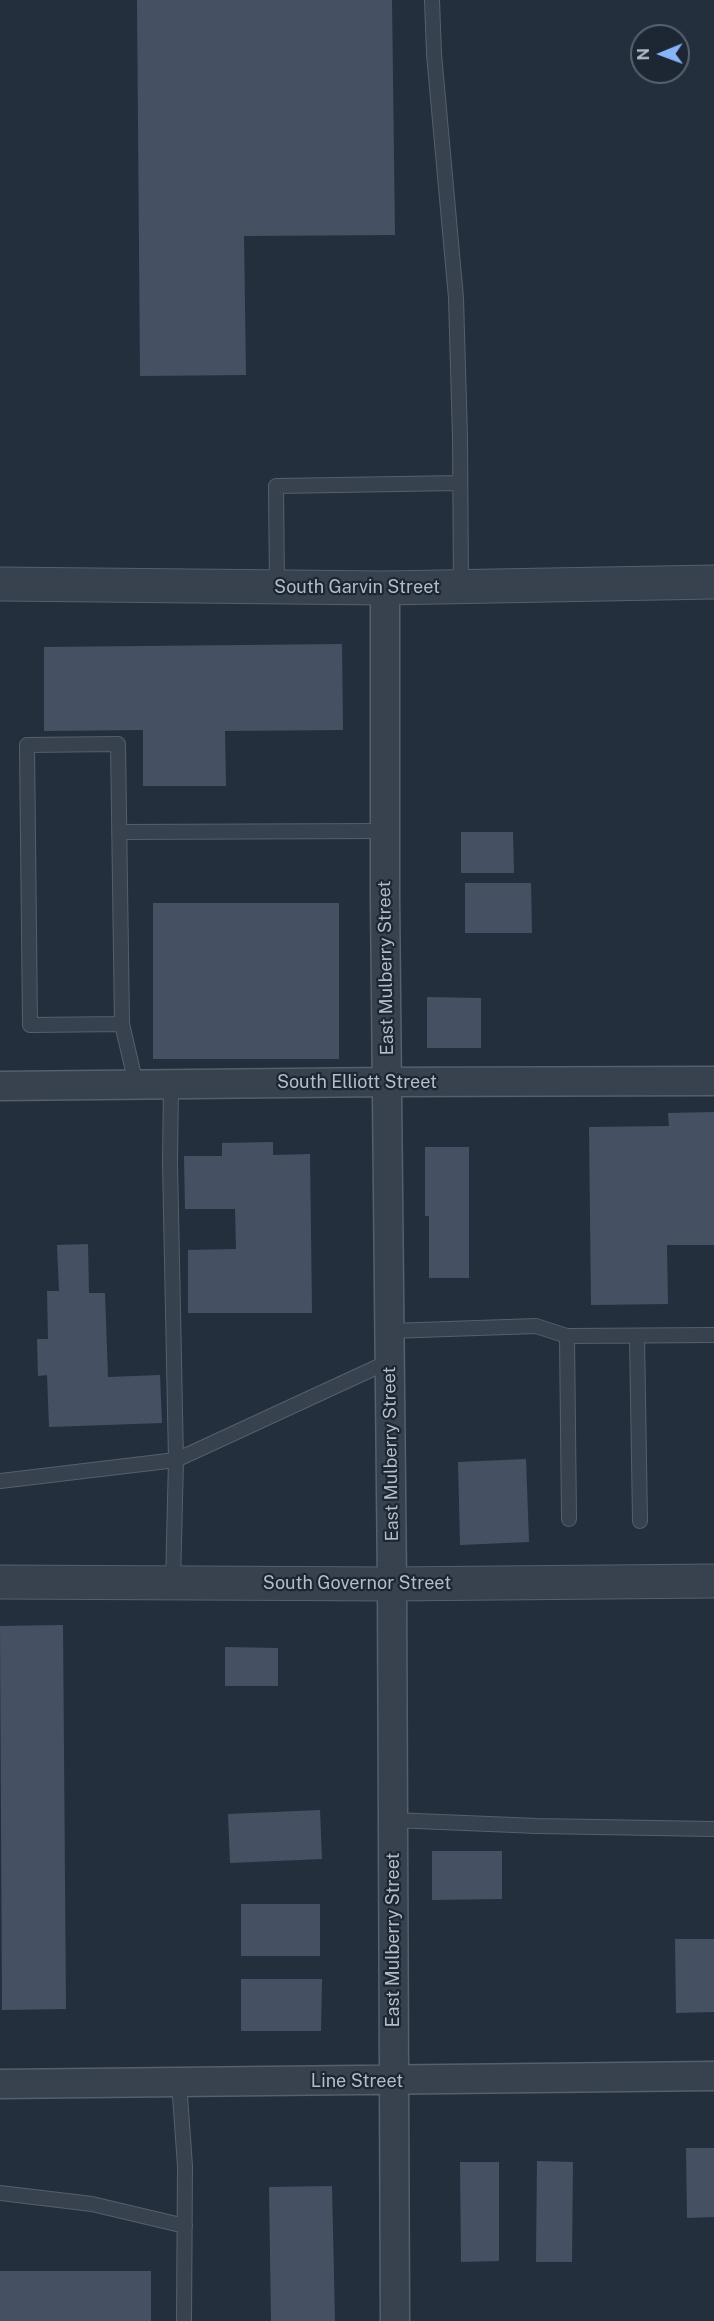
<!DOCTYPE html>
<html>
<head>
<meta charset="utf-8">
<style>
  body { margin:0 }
  #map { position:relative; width:714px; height:2321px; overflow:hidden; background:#242f3e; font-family:"Public Sans",sans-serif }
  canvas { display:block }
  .north { position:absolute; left:630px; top:24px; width:60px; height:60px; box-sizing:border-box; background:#1d2633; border:2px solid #59626f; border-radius:50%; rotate:269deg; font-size:16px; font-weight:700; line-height:24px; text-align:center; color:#b4bcc9 }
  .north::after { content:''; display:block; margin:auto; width:21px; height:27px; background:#8ab4f8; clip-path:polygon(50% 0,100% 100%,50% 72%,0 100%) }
</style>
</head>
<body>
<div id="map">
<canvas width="714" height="2321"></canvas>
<div class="north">N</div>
</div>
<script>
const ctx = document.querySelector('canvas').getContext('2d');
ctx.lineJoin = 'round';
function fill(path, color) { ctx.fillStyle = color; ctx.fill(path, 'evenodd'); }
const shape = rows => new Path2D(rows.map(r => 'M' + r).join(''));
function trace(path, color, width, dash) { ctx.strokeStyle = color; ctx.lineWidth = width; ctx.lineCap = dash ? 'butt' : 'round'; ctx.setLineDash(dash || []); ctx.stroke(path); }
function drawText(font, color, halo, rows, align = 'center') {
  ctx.font = font + ' "Public Sans",sans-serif'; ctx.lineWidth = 4.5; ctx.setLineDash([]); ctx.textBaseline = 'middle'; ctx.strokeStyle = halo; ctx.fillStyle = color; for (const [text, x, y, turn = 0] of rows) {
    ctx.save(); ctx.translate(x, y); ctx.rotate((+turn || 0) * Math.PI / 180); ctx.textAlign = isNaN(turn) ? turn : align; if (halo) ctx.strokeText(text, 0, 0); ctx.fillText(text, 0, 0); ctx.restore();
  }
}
fill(shape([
  [137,0,392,0,395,235,244,236,246,375,140,376],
  [342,644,343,730,225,731,226,786,143,786,143,730,44,731,44,647],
  [461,832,513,832,514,873,461,873],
  [465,883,531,883,532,933,465,933],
  [153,903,339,903,339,1059,153,1059],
  [427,997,481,998,481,1048,427,1048],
  [714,1112,714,1245,667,1245,668,1304,591,1305,589,1127,669,1126,668,1113],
  [273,1142,273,1155,310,1154,312,1313,188,1313,188,1250,236,1249,235,1209,185,1209,184,1156,222,1156,222,1143],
  [425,1147,469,1147,469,1278,429,1278,429,1216,425,1216],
  [88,1244,89,1293,105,1293,108,1377,160,1375,162,1423,49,1427,47,1375,38,1376,37,1339,48,1339,47,1291,59,1291,57,1245],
  [526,1459,529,1542,460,1545,458,1462],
  [63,1625,66,2009,2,2010,0,1626],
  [225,1647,278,1648,278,1686,225,1686],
  [320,1810,322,1859,230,1863,228,1814],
  [432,1851,502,1851,502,1899,432,1900],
  [241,1904,320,1904,320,1956,241,1956],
  [675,1939,714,1939,714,2012,676,2013],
  [241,1979,322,1979,321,2031,241,2031],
  [686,2148,714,2148,714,2217,687,2218],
  [537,2161,573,2162,572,2262,536,2262],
  [460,2162,499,2162,499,2261,461,2262],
  [332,2186,335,2321,271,2321,269,2187],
  [0,2271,151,2271,151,2321,0,2321]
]), '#455162');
const service = shape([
  [432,0,434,54,456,298,460,437,461,587],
  [277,587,276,486,460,483],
  [119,832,385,831],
  [122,1024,30,1025,27,745,118,744,122,1024,136,1084],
  [171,1084,170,1163,176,1460,173,1583],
  [389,1331,536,1326,567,1336],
  [637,1336,640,1521],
  [0,1481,176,1460,390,1361],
  [569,1519,567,1336,714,1335],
  [393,1820,537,1826,714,1829],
  [179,2082,185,2166,184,2321],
  [0,2193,92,2204,185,2226]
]);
const minor = shape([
  [385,588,385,898,392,1584,395,2321],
  [0,1086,387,1082,714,1081],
  [0,2084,714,2076]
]);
const tertiary = shape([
  [0,584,385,588,714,582],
  [0,1582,392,1584,714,1581]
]);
trace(service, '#565f6c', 16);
trace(minor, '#565f6c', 31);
trace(tertiary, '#565f6c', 35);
trace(service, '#38414e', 14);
trace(minor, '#38414e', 28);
trace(tertiary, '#38414e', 33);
drawText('18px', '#b4bcc9', '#1d2633', [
  ["South Garvin Street",357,587],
  ["East Mulberry Street",386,968,-91],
  ["South Elliott Street",357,1082],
  ["East Mulberry Street",391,1454,-91],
  ["South Governor Street",357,1583],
  ["East Mulberry Street",393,1940,-90],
  ["Line Street",357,2081]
]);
</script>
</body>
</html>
